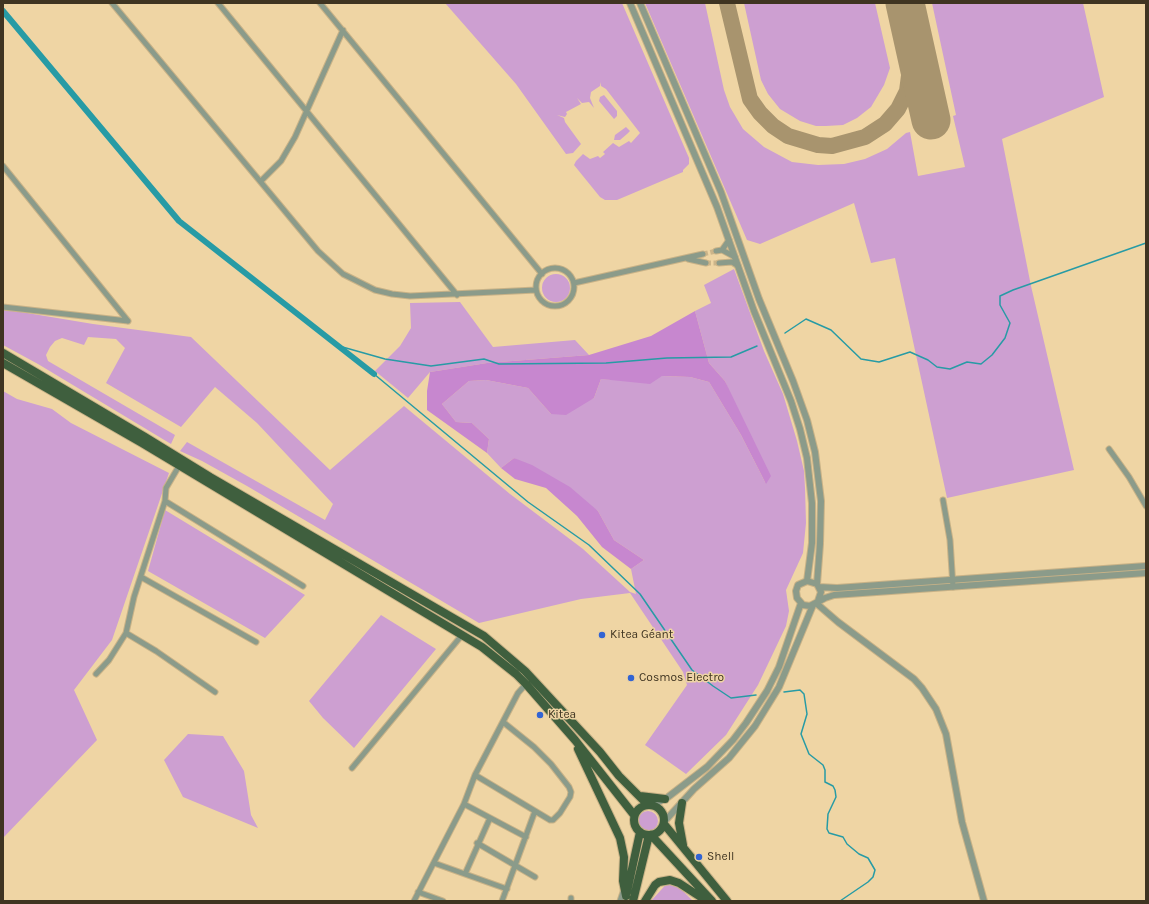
<!DOCTYPE html>
<html>
<head>
<meta charset="utf-8">
<style>
  body { margin:0 }
  #map { position:relative; width:1149px; height:904px; overflow:hidden; background:#efd5a4; font-family:Karla,sans-serif }
  canvas { display:block }
  .frame { position:absolute; inset:0; border:4px solid #3f3421; pointer-events:none }
</style>
</head>
<body>
<div id="map">
<canvas width="1149" height="904"></canvas>
<div class="frame"></div>
</div>
<script>
const ctx = document.querySelector('canvas').getContext('2d');
ctx.lineJoin = 'round';
function fill(path, color) { ctx.fillStyle = color; ctx.fill(path, 'evenodd'); }
const shape = rows => new Path2D(rows.map(r => 'M' + r).join(''));
function trace(path, color, width, dash) { ctx.strokeStyle = color; ctx.lineWidth = width; ctx.lineCap = dash ? 'butt' : 'round'; ctx.setLineDash(dash || []); ctx.stroke(path); }
function drawText(font, color, halo, rows, align = 'center') {
  ctx.font = font + ' Karla,sans-serif'; ctx.lineWidth = 3; ctx.setLineDash([]); ctx.textBaseline = 'middle'; ctx.strokeStyle = halo; ctx.fillStyle = color; for (const [text, x, y, turn = 0] of rows) {
    ctx.save(); ctx.translate(x, y); ctx.rotate((+turn || 0) * Math.PI / 180); ctx.textAlign = isNaN(turn) ? turn : align; if (halo) ctx.strokeText(text, 0, 0); ctx.fillText(text, 0, 0); ctx.restore();
  }
}
fill(shape([
  [445,3,622,3,689,158,689,164,683,170,683,172,617,200,605,200,600,197,574,165,576,161,583,154,590,159,598,156,600,158,605,154,603,152,613,143,619,147,629,141,631,143,640,133,606,89,601,86,600,82,600,86,591,92,590,98,594,108,589,102,582,103,577,98,581,104,566,112,567,114,565,117,557,115,564,118,565,122,581,144,573,153,566,154,516,84],
  [645,3,705,3,724,90,730,107,743,129,764,147,792,162,818,165,844,164,865,159,887,149,906,133,910,132,918,176,965,167,953,116,956,115,932,3,1083,3,1104,97,1002,139,1031,286,1074,470,947,498,895,258,871,263,854,203,760,244,747,240],
  [744,3,875,3,890,68,884,85,871,107,857,118,843,125,826,126,816,126,800,121,780,109,768,94,761,80],
  [604,95,617,111,617,116,614,119,599,101,600,97],
  [626,127,630,131,627,134,620,140,614,140,615,135],
  [734,269,764,351,783,394,797,441,804,471,805,488,806,523,803,553,786,590,789,611,786,626,758,685,726,735,686,774,645,745,687,685,683,672,630,593,581,599,479,623,247,486,202,461,180,451,187,442,325,520,333,504,257,423,215,387,181,427,106,383,125,348,116,339,88,337,84,345,62,338,55,341,50,347,46,355,48,361,175,435,171,444,38,364,3,345,3,309,93,324,191,337,330,470,404,406,510,494,583,549,630,592,636,594,631,569,644,560,614,540,598,511,514,458,501,468,487,453,489,439,472,423,456,422,442,404,469,381,486,380,528,388,551,414,594,398,601,379,619,380,662,376,690,377,709,382,741,435,766,484,725,381,709,363,695,311,711,303,704,285],
  '542 288a14 14 0 1 1 28 0a14 14 0 1 1-28 0Z',
  [460,302,493,347,575,340,589,355,487,363,430,372,408,398,375,371,400,346,411,328,410,303],
  [3,391,17,399,52,409,71,423,169,473,112,640,74,690,97,740,3,838],
  [165,510,305,595,265,638,148,571],
  [381,615,436,649,354,748,323,718,309,701],
  [188,734,223,736,244,771,251,815,258,828,183,797,164,760],
  '638 821a10 10 0 1 1 20 0a10 10 0 1 1-20 0Z',
  [670,880,680,888,693,901,651,901]
]), '#cd9fd1');
fill(shape([
  [695,311,709,363,725,381,771,476,766,484,741,435,709,382,690,377,662,376,650,384,601,379,594,398,566,415,551,414,528,388,486,380,469,381,442,404,456,422,472,423,489,439,487,453,427,410,427,391,430,372,487,363,589,355,651,336],
  [514,458,532,465,570,487,598,511,614,540,644,560,631,569,602,547,577,516,546,488,515,479,501,468]
]), '#c787cf');
trace(shape([
  [785,333,806,319,831,330,861,359,879,362,910,352,928,360,937,367,950,369,967,362,981,364,992,355,1005,338,1010,323,1000,305,1000,296,1013,290,1146,243],
  [339,346,385,359,431,366,484,359,499,364,606,363,667,358,731,357,757,346],
  [374,374,528,502,589,545,640,594,692,670,713,686,731,698,756,695],
  [784,692,800,690,804,694,807,714,801,734,809,754,823,765,825,770,825,782,833,786,835,790,836,797,828,814,827,829,829,833,843,837,847,844,859,854,868,858,875,870,873,877,868,882,840,901]
]), '#279ba5', 1.5);
trace(shape([
  [3,11,179,221,374,374]
]), '#279ba5', 6);
trace(shape([
  [727,3,750,99,760,113,773,126,788,136,818,145,832,146,865,137,885,124,898,109,907,91,910,68,909,20]
]), '#a8946e', 16);
trace(shape([
  [905,3,931,120]
]), '#a8946e', 39);
trace(shape([
  [703,254,716,251],
  [706,263,719,263]
]), '#ccb58a', 5, [5, 2.5]);
const minor = shape([
  [112,3,318,251,343,274,375,290,392,294,410,296,536,290],
  [218,3,457,295],
  [320,3,542,274],
  [3,166,128,321],
  [261,181,281,161,295,137,343,30],
  [722,250,735,257],
  [716,251,722,250,729,240],
  [688,259,706,263],
  [719,263,732,262,738,266],
  '536 287a19 19 0 1 1 38 0a19 19 0 1 1-38 0Z',
  [574,283,703,254],
  [3,307,128,321],
  [1109,449,1129,477,1146,506],
  [943,500,950,540,953,587],
  [165,501,303,586],
  [141,577,256,642],
  [126,633,156,651,215,692],
  [96,674,109,660,126,633,134,597,165,501,166,488,179,466],
  [352,768,462,635],
  [475,775,550,820,553,820,560,813,570,797,571,792,569,787,551,764,534,747,503,722],
  [464,804,526,837],
  [477,843,535,877],
  [434,863,507,889],
  [465,874,490,818],
  [418,892,443,901],
  [414,901,464,804,475,775,518,693,526,684],
  [502,901,535,811],
  [571,901,571,898],
  [620,901,624,889]
]);
const tertiary = shape([
  [630,3,717,207,754,311,791,401,800,429,807,458,812,503,812,543,807,581],
  [640,3,721,192,759,299,793,381,807,420,815,452,821,501,820,544,817,584],
  [819,587,837,588,1146,566],
  [818,601,821,592,817,584,807,581,798,585,796,591,797,598,803,605,810,606,825,598,834,595,1146,573],
  [816,603,838,622,914,679,922,688,936,709,946,734,962,822,984,901],
  [653,805,668,797,707,767,733,740,746,723,767,691,779,667,801,603],
  [664,822,694,789,729,758,755,726,779,687,813,605]
]);
const trunk = shape([
  [3,353,145,437,210,477,484,636,525,671,600,752,619,776,648,805],
  [3,363,142,443,482,647,516,674,526,684,575,740,634,815],
  [578,749,620,838,624,857,623,881,626,896],
  [640,796,665,799],
  [682,803,679,823,683,845],
  '634 820a15 15 0 1 1 30 0a15 15 0 1 1-30 0Z',
  [664,824,727,901],
  [651,835,712,901],
  [627,892,640,832],
  [633,901,649,835],
  [645,901,655,885,659,882,670,880,679,883,699,896,711,901]
]);
trace(minor, '#c8b287', 7);
trace(tertiary, '#c8b287', 8);
trace(trunk, '#c8b287', 10);
trace(minor, '#8b9b8a', 5);
trace(tertiary, '#8b9b8a', 6);
trace(trunk, '#3f5f3e', 8);
for (const [x, y, r, color] of [
  [602,635,4,"#3264d3"],
  [631,678,4,"#3264d3"],
  [540,715,4,"#3264d3"],
  [699,857,4,"#3264d3"]
]) { const dot = new Path2D(); dot.arc(x, y, r, 0, 2 * Math.PI); ctx.fillStyle = color; ctx.fill(dot); trace(dot, '#efd5a4', 1.5); }
drawText('12px', '#3f3421', '#efd5a4', [
  ["Kitea Géant",610,635],
  ["Cosmos Electro",639,678],
  ["Kitea",548,715],
  ["Shell",707,857]
], 'left');
</script>
</body>
</html>
